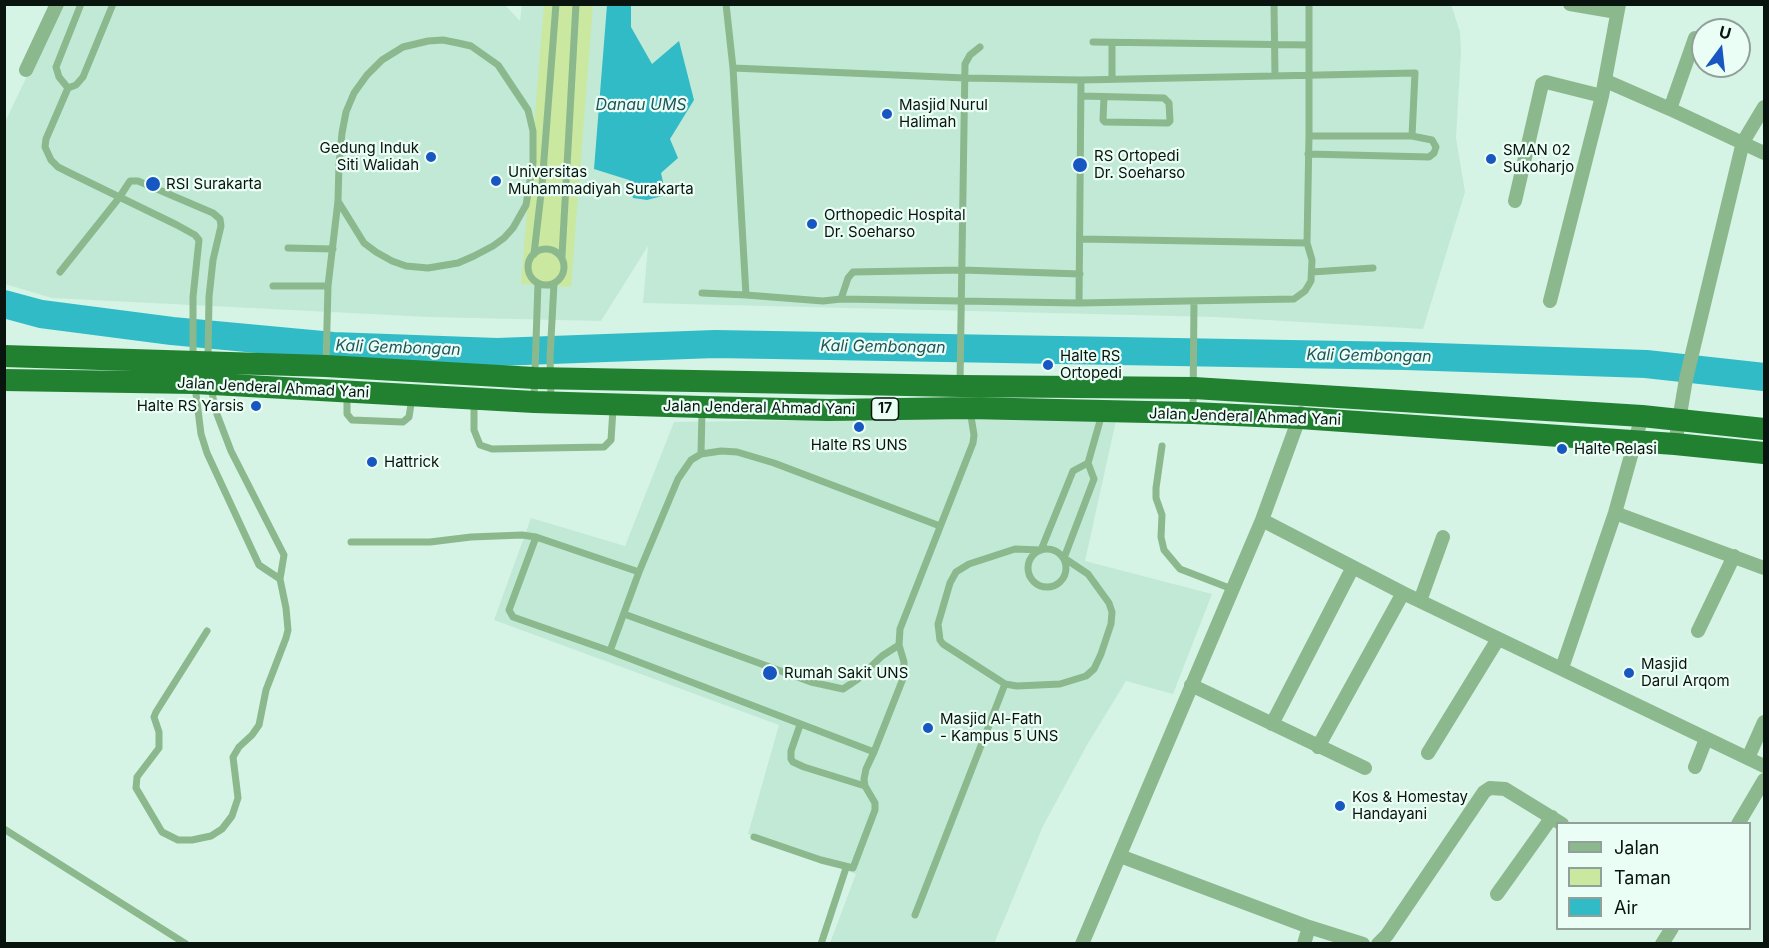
<!DOCTYPE html>
<html>
<head>
<meta charset="utf-8">
<style>
  body { margin:0 }
  #map { position:relative; width:1769px; height:948px; overflow:hidden; background:#d5f4e5; font-family:Inter,sans-serif }
  canvas { display:block }
  .frame { position:absolute; inset:0; border:6px solid #09140f; pointer-events:none }
  .legend { position:absolute; left:1556px; top:822px; width:195px; height:108px; box-sizing:border-box; background:#ebfef5; border:2px solid #91a099; margin:0; padding:8px 10px; list-style:none; font-size:18px; color:#09140f }
  .legend li { display:flex; align-items:center; gap:12px; height:30px }
  .legend b { width:30px; border:2px solid #91a099 }
  .north { position:absolute; left:1691px; top:18px; width:60px; height:60px; box-sizing:border-box; background:#ebfef5; border:2px solid #91a099; border-radius:50%; rotate:15deg; font-size:16px; font-weight:700; line-height:24px; text-align:center; color:#09140f }
  .north::after { content:''; display:block; margin:auto; width:21px; height:27px; background:#1856c2; clip-path:polygon(50% 0,100% 100%,50% 72%,0 100%) }
</style>
</head>
<body>
<div id="map">
<canvas width="1769" height="948"></canvas>
<div class="frame"></div>
<ul class="legend">
<li><b style="height:8px;background:#8bb88d"></b>Jalan</li>
<li><b style="height:16px;background:#cae8a0"></b>Taman</li>
<li><b style="height:16px;background:#30bbc7"></b>Air</li>
</ul>
<div class="north">U</div>
</div>
<script>
const ctx = document.querySelector('canvas').getContext('2d');
ctx.lineJoin = 'round';
function fill(path, color) { ctx.fillStyle = color; ctx.fill(path, 'evenodd'); }
const shape = rows => new Path2D(rows.map(r => 'M' + r).join(''));
function trace(path, color, width, dash) { ctx.strokeStyle = color; ctx.lineWidth = width; ctx.lineCap = dash ? 'butt' : 'round'; ctx.setLineDash(dash || []); ctx.stroke(path); }
function drawText(font, color, halo, rows, align = 'center') {
  ctx.font = font + ' Inter,sans-serif'; ctx.lineWidth = 4.5; ctx.setLineDash([]); ctx.textBaseline = 'middle'; ctx.strokeStyle = halo; ctx.fillStyle = color; for (const [text, x, y, turn = 0] of rows) {
    ctx.save(); ctx.translate(x, y); ctx.rotate((+turn || 0) * Math.PI / 180); ctx.textAlign = isNaN(turn) ? turn : align; if (halo) ctx.strokeText(text, 0, 0); ctx.fillText(text, 0, 0); ctx.restore();
  }
}
fill(shape([
  [504,4,520,21,522,4,1451,4,1460,32,1461,52,1456,138,1465,192,1423,329,1215,317,643,303,648,246,601,321,429,317,52,298,5,284,5,122,61,5],
  [1117,416,1085,561,1212,594,1173,694,1126,681,1087,745,1043,826,994,944,830,943,856,874,748,834,779,725,494,620,531,518,625,546,674,422]
]), '#c2e9d6');
fill(shape([
  [544,5,593,5,571,287,521,284]
]), '#cae8a0');
fill(shape([
  [607,5,631,5,631,27,652,64,679,41,694,100,670,139,678,158,661,173,666,195,647,200,633,198,629,180,594,169]
]), '#30bbc7');
trace(shape([
  [4,304,41,314,172,331,333,346,497,352,715,344,1405,356,1646,364,1764,377]
]), '#30bbc7', 28);
trace(shape([
  [81,4,56,67,59,77,68,88,76,85,83,77,113,4],
  [726,4,733,68,746,295,823,301,841,299,1079,303,1081,80],
  [1274,4,1275,75],
  [1093,42,1309,45],
  [1112,43,1112,78],
  [733,68,965,78,1081,80,1415,73,1412,136],
  [68,88,46,139,45,147,51,160,58,167,70,173,177,225,195,235,199,240,193,297,193,357],
  [1081,96,1164,98,1169,103,1170,121,1168,123,1105,122,1103,120,1104,97],
  [1308,154,1429,157,1434,153,1436,147,1432,140,1412,136,1309,136,1309,4],
  [1081,239,1307,243,1309,136],
  [288,248,333,249],
  '528 267a18 18 0 1 1 36 0a18 18 0 1 1-36 0Z',
  [534,254,542,185,556,4],
  [562,256,576,4],
  [60,272,119,198,130,181,138,181,213,213,220,219,221,226,213,260,209,297,208,360],
  [1312,272,1373,268],
  [273,286,328,286],
  [702,293,746,295],
  [841,299,848,278,853,272,962,270,1080,274],
  [1079,303,1294,299,1305,291,1311,281,1312,260,1307,243],
  [326,364,328,286,338,201,339,164,342,133,346,112,354,93,367,75,382,60,403,47,428,41,443,40,458,43,471,46,498,65,528,110,533,131,533,163,526,205,513,228,504,238,493,246,474,256,458,263,428,268,406,266,392,261,376,252,364,243,338,201],
  [960,383,965,64,970,55,980,47],
  [195,386,201,434,207,453,259,565,280,579],
  [347,395,347,414,352,420,403,422,409,417,412,398],
  [534,399,538,283],
  [551,400,550,357,554,284],
  [474,401,474,430,480,445,492,449,604,447,611,440,613,409],
  [1193,410,1194,301],
  [1162,446,1156,488,1156,498,1162,515,1161,537,1164,550,1180,569,1232,589],
  [701,454,702,412],
  [1088,463,1073,471,1041,550,1015,549,969,564,956,572,950,583,938,624,940,640,943,644,1005,684,1017,686,1060,684,1086,676,1094,669,1101,654,1111,624,1112,612,1109,603,1088,574,1064,558,1094,479,1088,463,1102,414],
  [536,537,509,610,513,617,610,651,874,752,904,676,904,662,899,645,900,629,973,443,974,435,970,410],
  [351,542,430,542,471,537,522,535,536,537,639,572],
  '1028 568a19 19 0 1 1 38 0a19 19 0 1 1-38 0Z',
  [624,614,811,682,843,689,858,679,882,656,899,645],
  [207,631,156,712,154,717,159,732,159,748,137,777,136,788,162,832,178,840,192,840,211,836,222,829,232,816,238,798,233,757,239,747,252,735,259,725,266,690,286,638,288,630,286,608,280,579,284,555,231,451,215,409,211,386],
  [610,651,639,572,678,479,691,460,701,454,721,451,737,452,774,463,940,526],
  [800,725,791,751,791,759,793,762,804,767,865,786],
  [4,829,186,944],
  [754,837,821,860,853,868,875,810,875,803,865,786,864,779,866,769,874,752],
  [915,915,1005,684],
  [821,944,846,868]
]), '#8bb88d', 7);
trace(shape([
  [1570,4,1617,12],
  [26,70,57,4],
  [1606,81,1670,109,1764,153],
  [1670,109,1695,38],
  [1515,201,1542,84,1546,82,1602,96],
  [1550,301,1602,96,1619,4],
  [1675,444,1686,379,1743,142,1764,107],
  [1615,513,1764,568],
  [1262,520,1403,593,1764,766],
  [1420,601,1443,537],
  [1698,631,1734,556],
  [1562,668,1615,513,1642,416],
  [1191,685,1365,768],
  [1272,724,1353,567],
  [1318,747,1403,593],
  [1428,753,1498,639],
  [1748,758,1764,722],
  [1695,767,1706,739],
  [1738,824,1764,780],
  [1120,856,1309,927,1363,944],
  [1497,894,1552,817],
  [1082,944,1262,520,1301,413],
  [1304,944,1309,927],
  [1378,944,1387,935,1484,792,1490,788,1505,789,1562,824],
  [1662,944,1672,928]
]), '#8bb88d', 14);
trace(shape([
  [4,356,326,366,534,378,960,386,1194,388,1642,416,1764,429],
  [4,380,195,383,534,402,702,407,828,410,969,408,1193,413,1300,418,1675,444,1764,453]
]), '#228031', 22);
for (const [x, y, r, color] of [
  [887,114,6,"#1856c2"],
  [431,157,6,"#1856c2"],
  [1491,159,6,"#1856c2"],
  [1080,165,8,"#1856c2"],
  [496,181,6,"#1856c2"],
  [153,184,8,"#1856c2"],
  [812,224,6,"#1856c2"],
  [1048,365,6,"#1856c2"],
  [256,406,6,"#1856c2"],
  [859,427,6,"#1856c2"],
  [1562,449,6,"#1856c2"],
  [372,462,6,"#1856c2"],
  [770,673,8,"#1856c2"],
  [1629,673,6,"#1856c2"],
  [928,728,6,"#1856c2"],
  [1340,806,6,"#1856c2"]
]) { const dot = new Path2D(); dot.arc(x, y, r, 0, 2 * Math.PI); ctx.fillStyle = color; ctx.fill(dot); trace(dot, '#ebfef5', 2); }
for (const [x, y, w] of [
  [885,409,27]
]) { const box = new Path2D(); box.roundRect(x - w / 2, y - 11, w, 22, 4.5); ctx.fillStyle = '#ebfef5'; ctx.fill(box); trace(box, '#09140f', 1.5); }
drawText('bold 14px', '#09140f', null, [
  ["17",885,409]
]);
drawText('15px', '#09140f', '#ebfef5', [
  ["Masjid Nurul",899,105],
  ["Halimah",899,122],
  ["Gedung Induk",419,148,"right"],
  ["Siti Walidah",419,165,"right"],
  ["SMAN 02",1503,150],
  ["Sukoharjo",1503,167],
  ["RS Ortopedi",1094,156],
  ["Dr. Soeharso",1094,173],
  ["Universitas",508,172],
  ["Muhammadiyah Surakarta",508,189],
  ["RSI Surakarta",166,184],
  ["Orthopedic Hospital",824,215],
  ["Dr. Soeharso",824,232],
  ["Halte RS",1060,356],
  ["Ortopedi",1060,373],
  ["Halte RS Yarsis",244,406,"right"],
  ["Halte RS UNS",859,445,"center"],
  ["Halte Relasi",1574,449],
  ["Hattrick",384,462],
  ["Masjid",1641,664],
  ["Darul Arqom",1641,681],
  ["Rumah Sakit UNS",784,673],
  ["Masjid Al-Fath",940,719],
  ["- Kampus 5 UNS",940,736],
  ["Kos & Homestay",1352,797],
  ["Handayani",1352,814]
], 'left');
drawText('15px', '#09140f', '#ebfef5', [
  ["Jalan Jenderal Ahmad Yani",273,388,3],
  ["Jalan Jenderal Ahmad Yani",759,408,1],
  ["Jalan Jenderal Ahmad Yani",1245,417,2]
]);
drawText('italic 16px', '#1e555a', '#ebfef5', [
  ["Danau UMS",641,105],
  ["Kali Gembongan",883,347,1],
  ["Kali Gembongan",398,348,2],
  ["Kali Gembongan",1369,356,1]
]);
</script>
</body>
</html>
